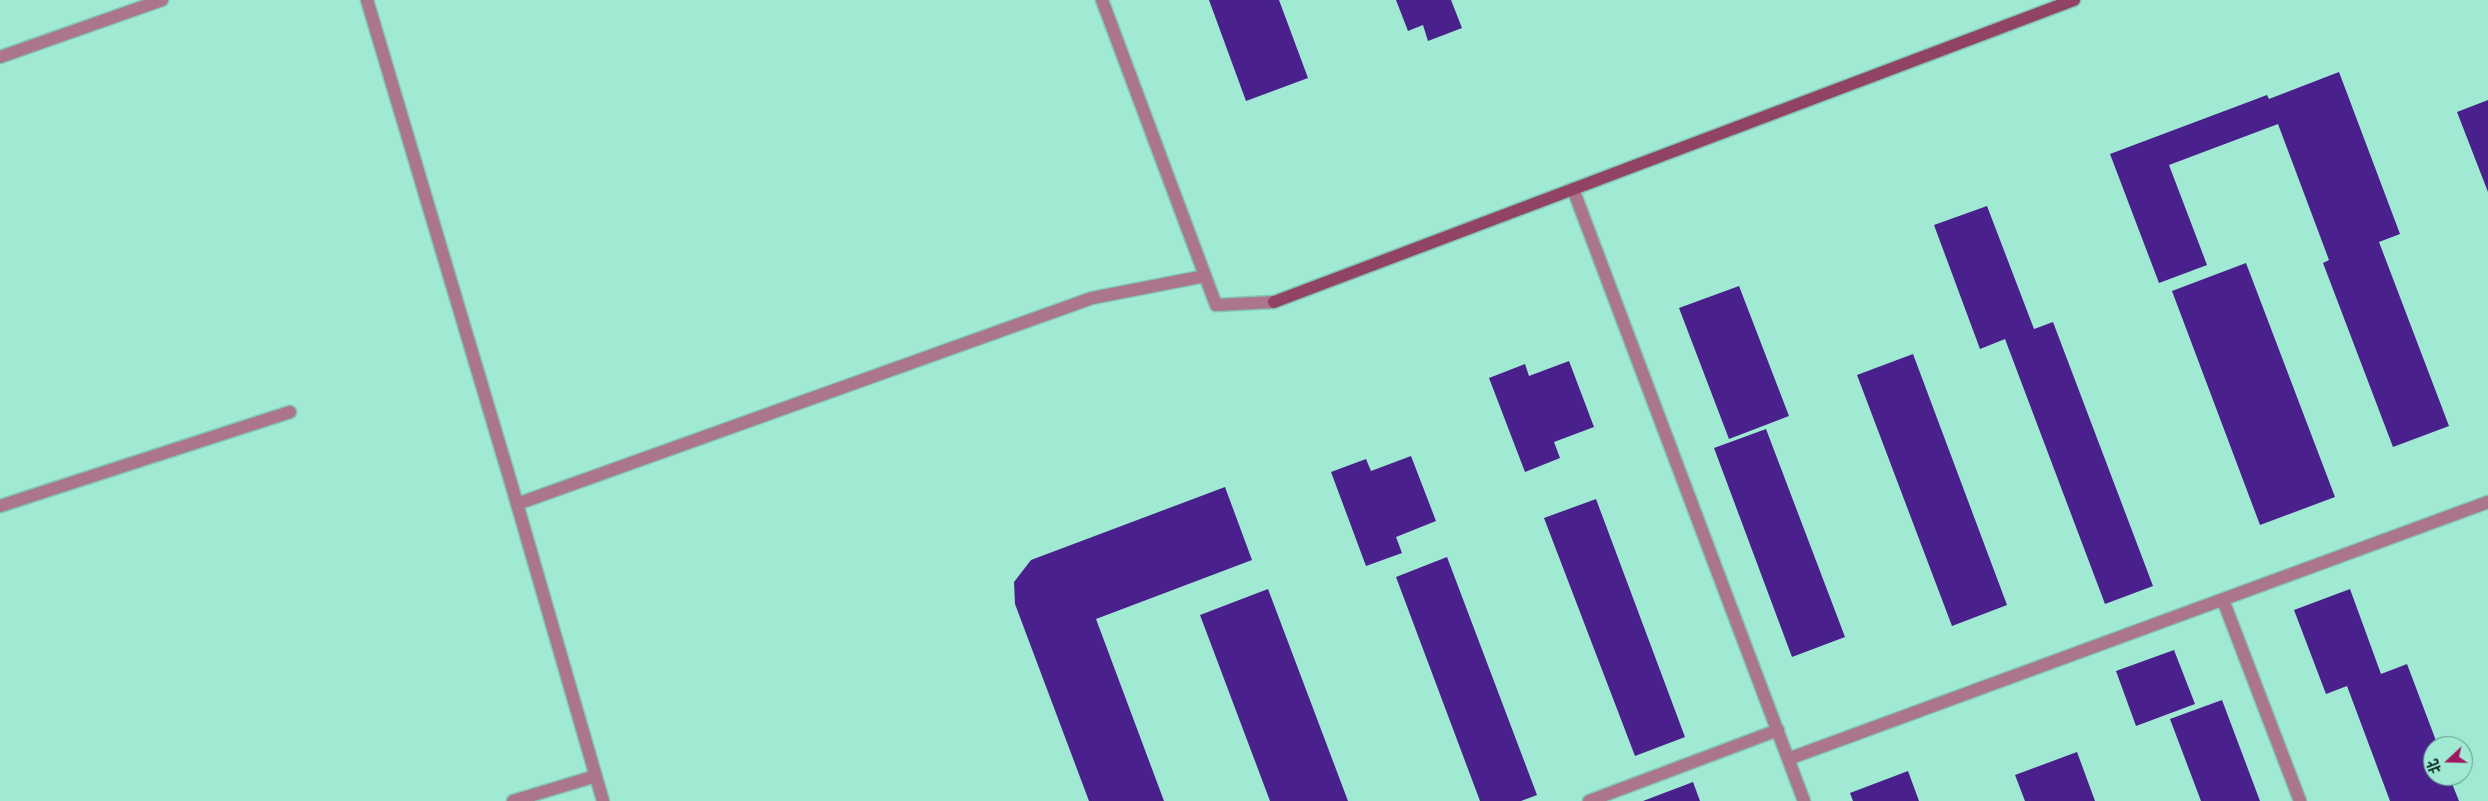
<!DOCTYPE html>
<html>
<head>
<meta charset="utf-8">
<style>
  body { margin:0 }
  #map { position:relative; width:2488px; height:801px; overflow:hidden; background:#a0e9d3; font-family:Rubik,"Noto Sans SC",sans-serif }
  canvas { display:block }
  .north { position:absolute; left:2423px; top:736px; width:50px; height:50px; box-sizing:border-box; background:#a0e9d3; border:1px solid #609988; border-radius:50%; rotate:249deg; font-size:14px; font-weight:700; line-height:20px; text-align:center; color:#012018 }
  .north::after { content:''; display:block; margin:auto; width:18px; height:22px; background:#9f1662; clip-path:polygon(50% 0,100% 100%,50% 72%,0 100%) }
</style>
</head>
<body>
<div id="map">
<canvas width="2488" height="801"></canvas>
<div class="north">北</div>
</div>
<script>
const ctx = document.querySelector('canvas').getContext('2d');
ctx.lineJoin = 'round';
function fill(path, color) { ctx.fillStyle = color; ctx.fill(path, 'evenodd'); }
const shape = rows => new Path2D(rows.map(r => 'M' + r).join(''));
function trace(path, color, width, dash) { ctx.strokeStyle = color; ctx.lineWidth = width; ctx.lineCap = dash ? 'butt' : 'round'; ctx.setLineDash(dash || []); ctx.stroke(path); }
fill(shape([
  [1209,0,1279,0,1308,78,1246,101],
  [1396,0,1451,0,1462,28,1428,41,1423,25,1408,31],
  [2339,72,2400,234,2379,242,2449,426,2393,447,2323,263,2329,260,2278,124,2169,165,2207,265,2159,283,2110,154,2267,95,2269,99],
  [2488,100,2488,192,2457,112],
  [1987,206,2034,329,2053,322,2153,586,2105,604,2005,339,1980,349,1934,225],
  [2246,263,2335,497,2260,525,2172,291],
  [1739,286,1789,416,1729,439,1679,308],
  [1913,354,2007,605,1952,626,1857,375],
  [1569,361,1594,427,1554,442,1560,458,1525,472,1489,378,1525,364,1529,376],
  [1766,429,1845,637,1792,657,1714,448],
  [1411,456,1436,521,1396,537,1402,553,1366,566,1331,472,1366,459,1371,471],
  [1225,487,1252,560,1096,619,1164,801,1089,801,1015,604,1014,582,1031,560],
  [1596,499,1685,737,1635,756,1544,518],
  [1447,557,1537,795,1521,801,1480,801,1396,577],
  [1268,589,1348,801,1270,801,1200,615],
  [2350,589,2381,674,2407,664,2438,746,2433,746,2433,776,2449,776,2459,801,2390,801,2347,686,2326,694,2294,610],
  [2174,650,2195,704,2136,726,2116,671],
  [2222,700,2260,801,2201,801,2170,719],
  [2077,752,2095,801,2025,801,2015,775],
  [1908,771,1919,801,1853,801,1850,793],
  [1693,782,1700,801,1643,801]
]), '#49208c');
const lane = shape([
  [1573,189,1804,801],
  [2223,600,2300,801],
  [1788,759,2488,502],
  [1589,801,1778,730]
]);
const street = shape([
  [367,0,511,483,603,801],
  [1102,0,1216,305,1274,302],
  [0,57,162,0],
  [517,504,1092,298,1205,276],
  [0,506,290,412],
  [513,801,596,776]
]);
const secondary = shape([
  [1274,302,2074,0]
]);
trace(lane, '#83c5b1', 15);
trace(street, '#83c5b1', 15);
trace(secondary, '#83c5b1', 15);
trace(lane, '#ab758b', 12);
trace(street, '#ab758b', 12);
trace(secondary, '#914366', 12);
</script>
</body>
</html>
